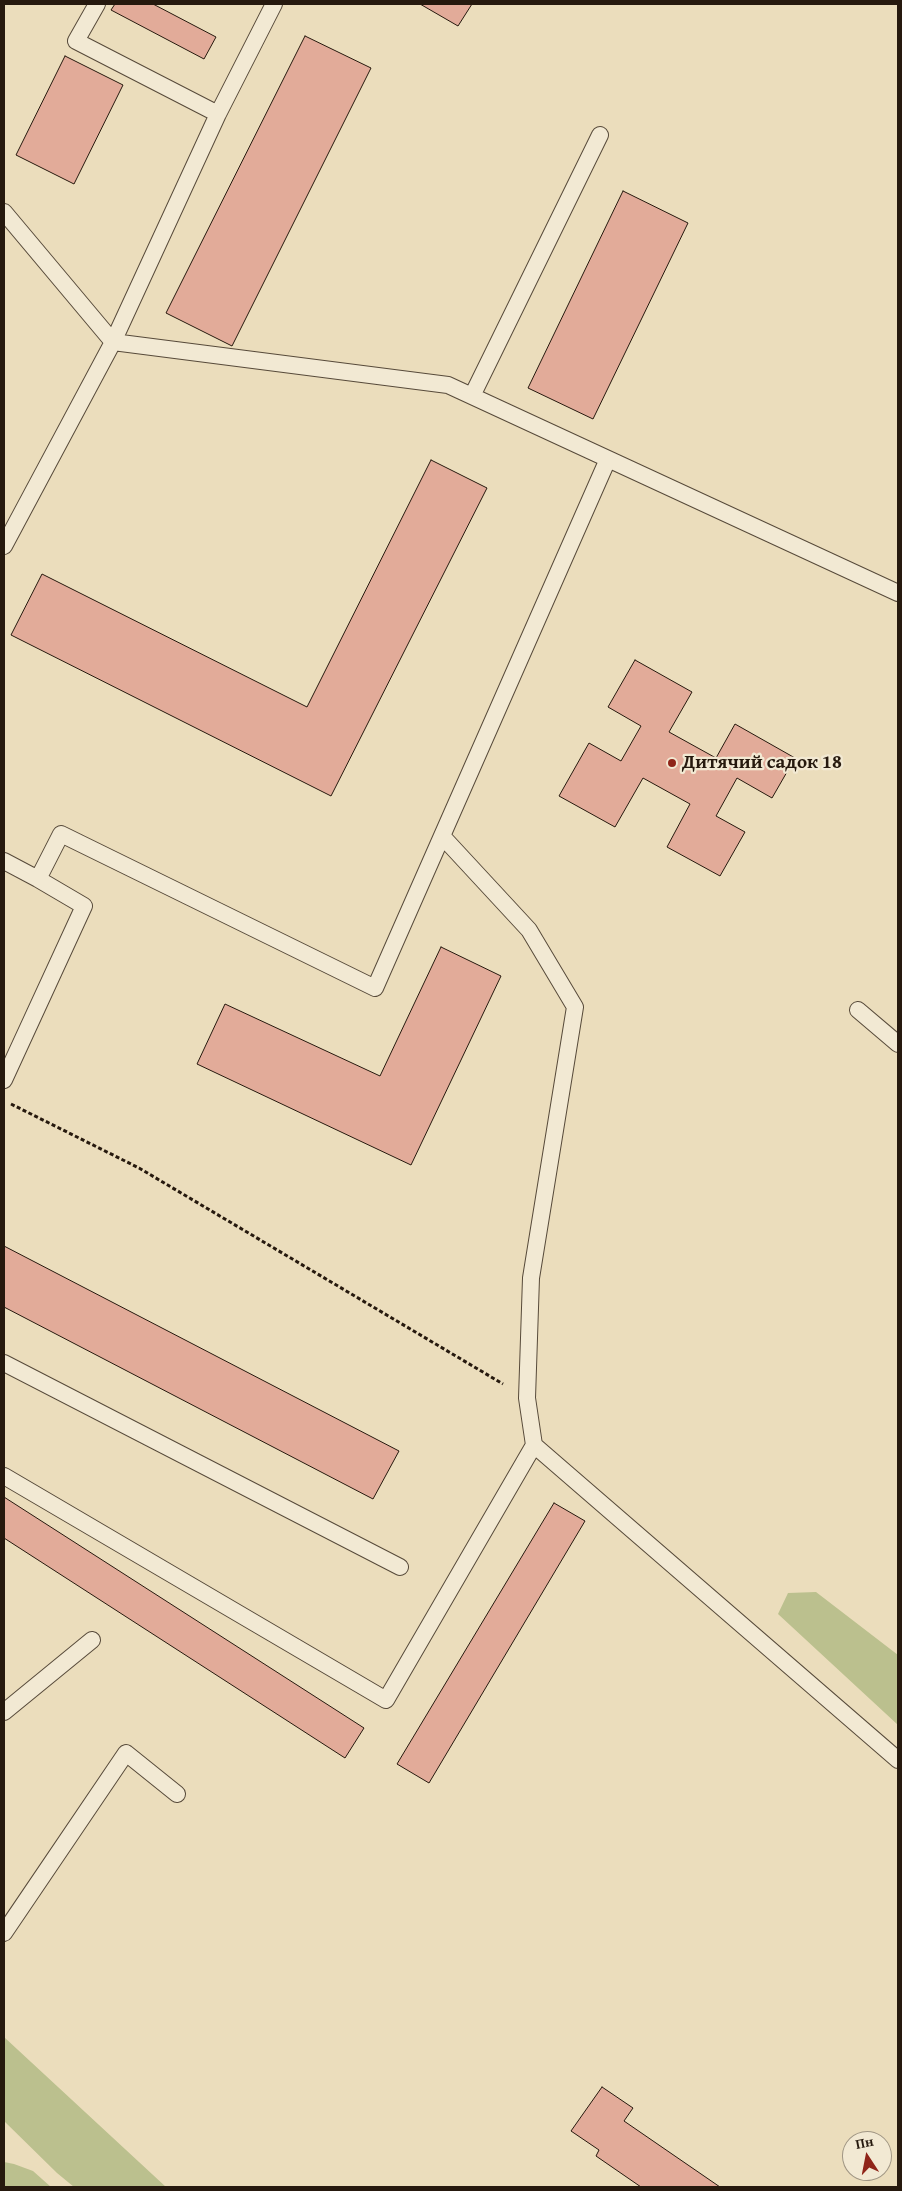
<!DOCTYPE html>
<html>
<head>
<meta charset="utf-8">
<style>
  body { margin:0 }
  #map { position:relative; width:902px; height:2191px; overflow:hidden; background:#ebddbc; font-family:"Gentium Book Plus",serif }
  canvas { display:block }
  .frame { position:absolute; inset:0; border:5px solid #26190e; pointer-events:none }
  .north { position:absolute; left:842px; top:2131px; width:50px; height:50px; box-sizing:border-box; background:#f2e9d3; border:1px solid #a09684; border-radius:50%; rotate:349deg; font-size:14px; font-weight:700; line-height:20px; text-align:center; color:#26190e }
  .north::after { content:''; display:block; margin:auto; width:18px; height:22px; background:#8f2418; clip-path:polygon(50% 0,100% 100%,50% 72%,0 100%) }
</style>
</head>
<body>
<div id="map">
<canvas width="902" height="2191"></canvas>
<div class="frame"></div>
<div class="north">Пн</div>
</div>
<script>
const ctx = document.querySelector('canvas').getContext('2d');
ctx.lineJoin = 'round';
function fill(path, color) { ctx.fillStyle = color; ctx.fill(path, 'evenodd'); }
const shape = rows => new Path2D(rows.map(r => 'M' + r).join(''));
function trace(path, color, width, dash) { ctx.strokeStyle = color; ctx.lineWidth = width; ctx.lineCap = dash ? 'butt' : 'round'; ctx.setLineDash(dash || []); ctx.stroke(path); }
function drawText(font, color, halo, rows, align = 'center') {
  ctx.font = font + ' "Gentium Book Plus",serif'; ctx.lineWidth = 4.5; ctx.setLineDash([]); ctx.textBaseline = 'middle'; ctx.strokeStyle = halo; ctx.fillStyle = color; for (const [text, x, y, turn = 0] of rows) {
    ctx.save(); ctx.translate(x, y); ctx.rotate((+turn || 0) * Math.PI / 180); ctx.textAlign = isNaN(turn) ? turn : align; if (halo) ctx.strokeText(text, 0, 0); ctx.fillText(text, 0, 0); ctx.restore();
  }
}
fill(shape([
  [816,1592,898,1655,898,1725,778,1614,788,1593],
  [4,2037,166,2187,74,2187,57,2173,4,2121],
  [4,2162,14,2164,33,2171,51,2187,4,2187]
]), '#bbc08e');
const building = shape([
  [115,4,153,4,216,37,204,59,111,10,115,4],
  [420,4,472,4,458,26,420,4],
  [305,36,371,68,232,346,166,313,305,36],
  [65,56,123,85,74,184,16,155,65,56],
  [623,191,688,223,593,419,528,388,623,191],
  [431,460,487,488,331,796,11,635,42,574,307,707,431,460],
  [635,660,692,692,669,732,716,758,735,724,795,758,772,798,737,778,716,816,745,832,720,876,667,847,690,804,643,778,615,827,559,796,589,743,621,761,641,726,608,707,635,660],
  [441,947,501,976,411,1165,197,1064,225,1004,380,1076,441,947],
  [4,1246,399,1451,373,1499,4,1307,4,1246],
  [4,1497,364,1728,345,1758,4,1538,4,1497],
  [554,1503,585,1521,429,1783,397,1764,554,1503],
  [602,2087,633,2108,624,2121,720,2187,641,2187,596,2156,599,2150,571,2131,602,2087]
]);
fill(building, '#e2ab99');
trace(building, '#26190e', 1);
const lane = shape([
  [97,4,76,41,218,114],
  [4,212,113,342,448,385,898,593],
  [472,396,600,135],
  [4,546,113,342,218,114,274,4],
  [442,836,529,930,575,1007,531,1278,527,1398,534,1445],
  [4,861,38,879,61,834,375,988,608,459],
  [858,1010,898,1044],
  [4,1080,84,906,38,879],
  [4,1363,400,1567],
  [4,1476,386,1700,534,1445,898,1760],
  [4,1712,92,1640],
  [4,1933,126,1753,177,1794]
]);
trace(lane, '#574a3a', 18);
trace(shape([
  [11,1104,139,1168,503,1384]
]), '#26190e', 3, [4, 2.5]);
trace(lane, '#f2e9d3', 16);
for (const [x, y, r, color] of [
  [672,763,5,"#8f2418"]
]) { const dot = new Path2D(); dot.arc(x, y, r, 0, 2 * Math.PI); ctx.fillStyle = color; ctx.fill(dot); trace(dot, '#f2e9d3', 2); }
drawText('bold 19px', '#26190e', '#f2e9d3', [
  ["Дитячий садок 18",682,763]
], 'left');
</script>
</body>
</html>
